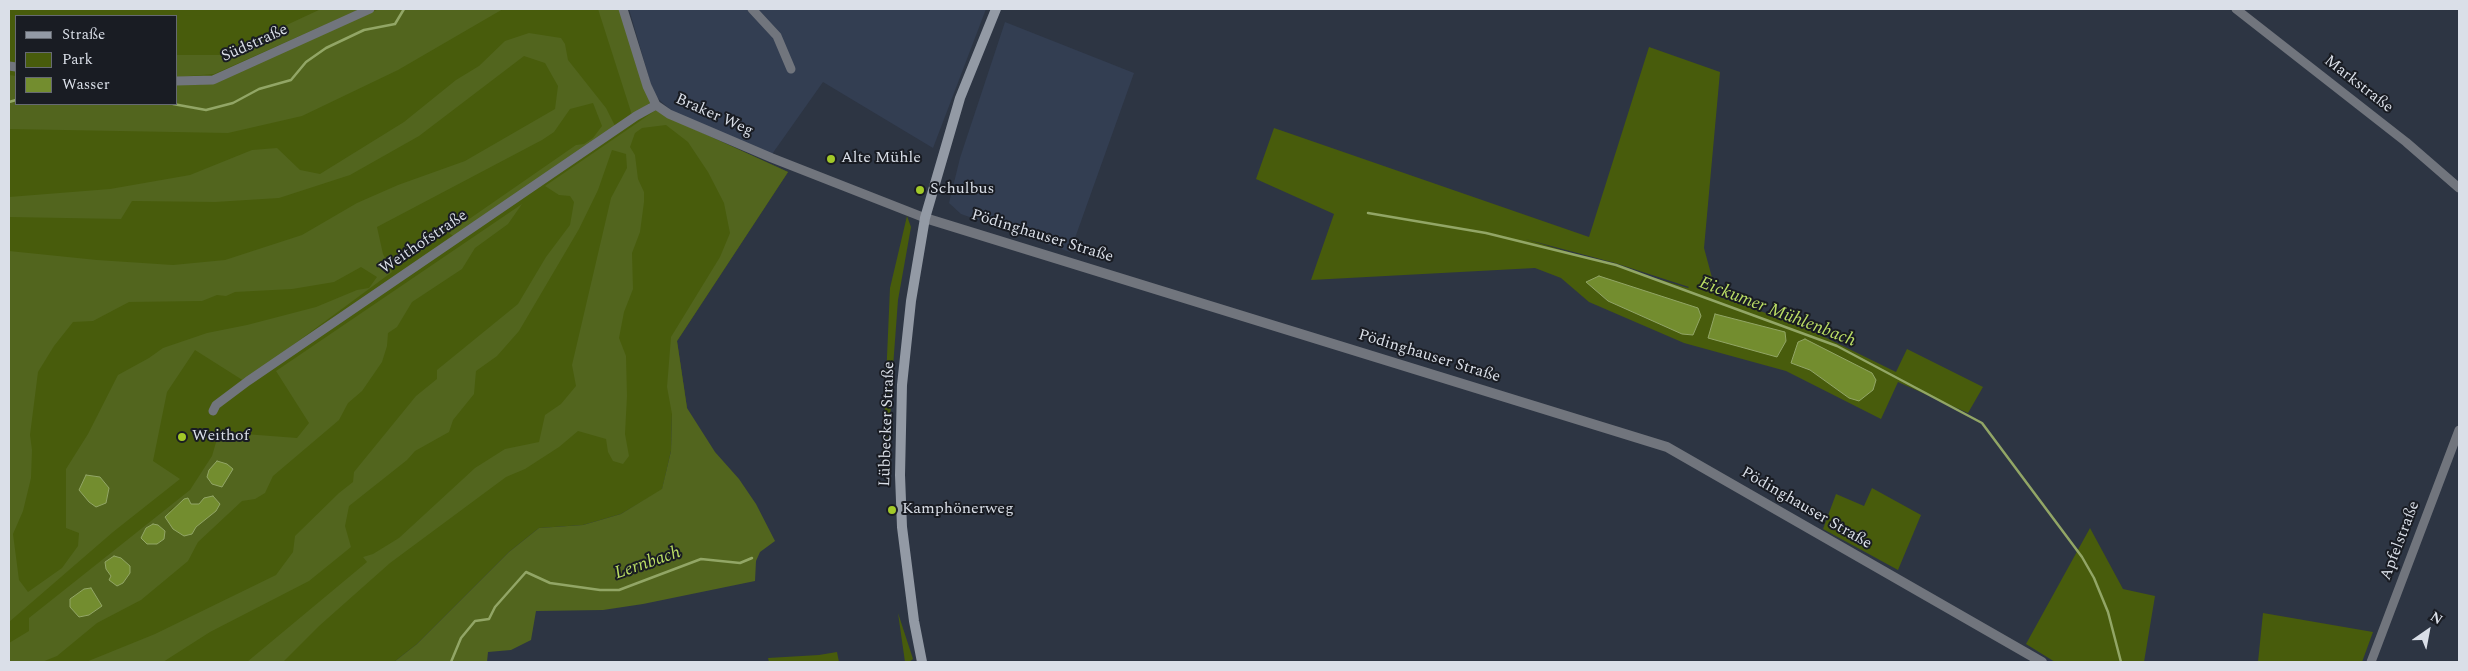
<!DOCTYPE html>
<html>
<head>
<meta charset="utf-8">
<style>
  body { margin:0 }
  #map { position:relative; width:2468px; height:671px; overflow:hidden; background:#2d3543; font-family:Spectral,serif }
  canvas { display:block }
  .frame { position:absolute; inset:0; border:10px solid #dadfe8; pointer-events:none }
  .legend { position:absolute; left:15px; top:15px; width:162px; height:90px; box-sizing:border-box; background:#191c23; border:1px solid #666a72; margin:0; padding:6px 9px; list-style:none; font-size:15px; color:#dadfe8 }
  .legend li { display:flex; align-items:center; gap:10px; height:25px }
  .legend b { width:25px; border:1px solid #666a72 }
  .north { position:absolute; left:2403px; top:606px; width:50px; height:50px; -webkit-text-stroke:4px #191c23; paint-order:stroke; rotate:33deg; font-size:14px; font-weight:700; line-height:20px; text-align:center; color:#dadfe8 }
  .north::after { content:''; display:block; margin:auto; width:18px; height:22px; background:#dadfe8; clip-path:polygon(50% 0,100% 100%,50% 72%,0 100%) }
</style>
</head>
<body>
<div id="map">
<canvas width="2468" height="671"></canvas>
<div class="frame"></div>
<ul class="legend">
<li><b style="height:6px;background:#939aa5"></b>Straße</li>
<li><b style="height:14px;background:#485c0c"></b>Park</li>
<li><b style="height:14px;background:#738d2f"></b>Wasser</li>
</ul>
<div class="north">N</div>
</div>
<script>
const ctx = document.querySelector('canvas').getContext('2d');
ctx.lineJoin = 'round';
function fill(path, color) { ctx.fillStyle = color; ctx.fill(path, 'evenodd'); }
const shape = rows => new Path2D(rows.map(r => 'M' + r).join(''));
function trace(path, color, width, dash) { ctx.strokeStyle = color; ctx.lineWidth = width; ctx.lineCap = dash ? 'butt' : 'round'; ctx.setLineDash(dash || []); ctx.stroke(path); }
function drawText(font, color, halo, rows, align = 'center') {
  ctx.font = font + ' Spectral,serif'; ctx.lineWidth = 4; ctx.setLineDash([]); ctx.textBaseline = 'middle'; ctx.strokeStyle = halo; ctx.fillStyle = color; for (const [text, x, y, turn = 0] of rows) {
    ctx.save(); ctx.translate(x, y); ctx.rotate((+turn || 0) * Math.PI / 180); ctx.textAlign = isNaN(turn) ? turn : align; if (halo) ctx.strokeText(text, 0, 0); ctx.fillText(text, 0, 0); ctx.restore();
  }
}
fill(shape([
  [629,9,986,9,933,148,823,82,770,157,675,114,654,95],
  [1005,22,1134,73,1070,252,961,214,949,203,960,158]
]), '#333e52');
fill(shape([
  [9,9,620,9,644,87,674,120,788,172,677,341,687,408,672,414,671,451,662,490,621,514,583,525,539,528,509,552,417,644,394,662,9,662],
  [16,16,176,16,176,104,16,104],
  [1649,47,1720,72,1704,248,1717,296,1800,325,1896,372,1907,349,1983,387,1968,413,1898,382,1881,419,1786,371,1684,343,1589,302,1561,278,1535,268,1311,280,1334,214,1256,179,1274,128,1589,237],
  [1525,239,1615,263,1689,287,1688,288],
  [1587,283,1698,308,1701,316,1682,334,1608,301],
  [1805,339,1849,398,1810,370,1791,363],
  [907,216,911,227,898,300,891,394,889,466,882,471,890,288],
  [1872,488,1921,515,1898,570,1823,529,1836,494,1864,506],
  [2090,528,2123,589,2155,596,2144,662,2055,662,2026,644],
  [898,613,913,659,909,662,905,662],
  [2263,613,2373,632,2362,662,2258,662],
  [837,652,839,662,769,662,768,658,819,655]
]), '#485c0c');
fill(shape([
  [321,9,360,9,214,74,176,77,176,55,222,55],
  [379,9,503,9,398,70,302,116,228,133,9,129,9,75,16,76,16,104,176,104,176,85,200,85],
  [598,9,620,9,654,100,632,115],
  [529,33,561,38,565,44,568,60,606,108,616,128,456,238,449,233,576,145,584,144,593,138,602,126,593,103,570,109,554,132,542,140,377,227,383,254,392,272,244,381,195,350,167,392,153,461,180,479,113,532,9,622,9,251,97,260,173,265,225,260,302,235,357,203,398,185,465,161,555,109,558,86,545,63,524,56,419,136,350,175,279,198,215,202,132,201,121,219,9,217,9,197,110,189,190,175,252,150,277,148,300,170,320,174,404,122,456,80,479,66,505,41],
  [361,267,377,277,369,288,357,290,316,307,247,325,207,333,163,348,149,358,118,375,88,434,66,469,66,528,79,533,78,546,62,568,28,592,19,580,13,534,23,511,31,478,32,450,30,435,38,372,54,346,73,322,93,321,129,302,202,301,217,295,226,296,235,292,292,289,334,282],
  [659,108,674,120,788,172,677,341,687,408,715,452,739,479,756,504,775,541,760,552,756,561,755,581,643,604,603,610,536,611,531,640,511,650,488,652,487,662,394,662,417,644,509,552,539,528,583,525,621,514,662,489,671,451,672,414,667,387,671,337,720,257,730,233,724,203,708,172,688,142,666,125,642,128,635,133,630,147,635,155,638,179,644,192,644,202,640,232,632,253,633,289,624,312,619,338,626,356,627,396,625,434,629,456,623,464,613,461,608,452,606,439,578,431,559,447,525,469,506,477,390,563,319,626,283,662,247,662,367,562,363,557,373,554,399,538,475,468,505,449,539,442,545,415,561,404,576,386,572,365,611,198,627,168,626,154,612,150,598,190,579,229,519,331,497,356,476,371,474,394,453,420,449,432,415,451,407,460,349,506,345,526,351,547,309,581,210,632,163,662,86,662,155,634,276,575,293,552,295,536,339,493,353,482,354,472,416,396,437,379,437,370,518,304,546,257,570,225,574,202,570,196,559,195,545,186],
  [522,204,508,224,475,248,462,269,412,302,397,327,388,333,387,346,382,362,362,391,348,403,339,420,273,476,265,493,255,499,242,501,198,542,188,561,141,600,97,623,57,656,42,662,9,662,9,643,29,631,29,618,190,490,212,456,219,432,297,438,309,423,276,371],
  [184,499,191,504,199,504,203,521,196,527,192,534,169,511]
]), '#52651e');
const water = shape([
  [1599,276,1698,308,1701,316,1693,335,1682,334,1608,301,1586,282,1599,276],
  [1715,314,1785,332,1786,341,1777,357,1708,338,1715,314],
  [1805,339,1872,373,1876,380,1873,390,1859,401,1849,398,1810,370,1791,363,1798,342,1805,339],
  [217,461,227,464,233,469,222,487,212,484,207,477,209,470,217,461],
  [86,475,100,477,109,488,106,503,96,507,89,502,79,490,86,475],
  [213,496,220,504,216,511,196,527,192,534,184,536,173,529,165,517,184,499,188,498,191,504,199,504,204,498,213,496],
  [153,524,158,525,165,531,164,539,157,544,147,544,141,538,146,528,153,524],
  [114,556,121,558,130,566,130,573,123,583,117,586,109,580,111,576,106,569,105,562,114,556],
  [91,588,102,606,89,615,79,617,70,607,70,599,84,589,91,588]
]);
fill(water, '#738d2f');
trace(water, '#92a666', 1);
trace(shape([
  [9,102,16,100],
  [173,104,206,110,233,103,259,89,291,80,306,62,326,48,364,30,395,24,404,9],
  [1368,213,1486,233,1616,265,1837,346,1982,423,2082,557,2094,578,2108,612,2121,662],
  [451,662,461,638,475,621,489,619,495,607,526,572,550,583,600,590,619,590,701,559,740,563,752,558]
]), '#92a666', 2.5);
trace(shape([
  [623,9,647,86,656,105,669,114,772,158,925,218],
  [752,9,777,36,791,69],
  [2236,9,2406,142,2459,188],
  [9,66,16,67],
  [176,81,213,80,370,9],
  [213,411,216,405,248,381,636,116,656,105],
  [2371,662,2459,430]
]), '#71757d', 9);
trace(shape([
  [925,218,1667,447,2042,662]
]), '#71757d', 10);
trace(shape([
  [922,662,914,621,902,527,900,475,902,385,911,301,925,218,960,98,996,9]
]), '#939aa5', 10);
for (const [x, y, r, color] of [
  [831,159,5,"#a2c928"],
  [920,190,5,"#a2c928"],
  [182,437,5,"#a2c928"],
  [892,510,5,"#a2c928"]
]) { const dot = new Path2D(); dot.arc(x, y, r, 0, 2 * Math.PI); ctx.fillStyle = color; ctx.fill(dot); trace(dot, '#191c23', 2); }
drawText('16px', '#dadfe8', '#191c23', [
  ["Südstraße",255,44,-24],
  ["Markstraße",2358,85,38],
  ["Braker Weg",714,116,24],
  ["Pödinghauser Straße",1042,237,17],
  ["Weithofstraße",424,243,-34],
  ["Pödinghauser Straße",1429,357,17],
  ["Lübbecker Straße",888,424,-88],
  ["Pödinghauser Straße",1806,509,30],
  ["Apfelstraße",2401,541,-69]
]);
drawText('16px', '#dadfe8', '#191c23', [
  ["Alte Mühle",841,159],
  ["Schulbus",930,190],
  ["Weithof",192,437],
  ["Kamphönerweg",902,510]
], 'left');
drawText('italic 18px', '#bbde65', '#191c23', [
  ["Eickumer Mühlenbach",1777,313,21],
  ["Lernbach",648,564,-19]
]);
</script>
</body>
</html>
